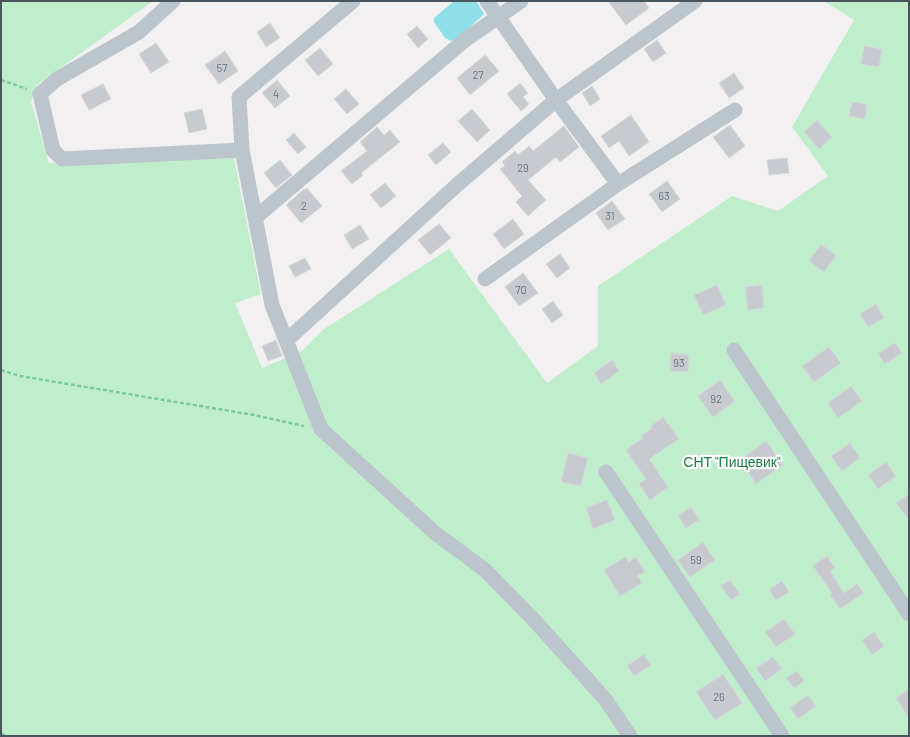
<!DOCTYPE html>
<html>
<head>
<meta charset="utf-8">
<style>
  body { margin:0 }
  #map { position:relative; width:910px; height:737px; overflow:hidden; background:#f2f0f0; font-family:Barlow,sans-serif }
  canvas { display:block }
  .frame { position:absolute; inset:0; border:2px solid #48555c; pointer-events:none }
</style>
</head>
<body>
<div id="map">
<canvas width="910" height="737"></canvas>
<div class="frame"></div>
</div>
<script>
const ctx = document.querySelector('canvas').getContext('2d');
ctx.lineJoin = 'round';
function fill(path, color) { ctx.fillStyle = color; ctx.fill(path, 'evenodd'); }
const shape = rows => new Path2D(rows.map(r => 'M' + r).join(''));
function trace(path, color, width, dash) { ctx.strokeStyle = color; ctx.lineWidth = width; ctx.lineCap = dash ? 'butt' : 'round'; ctx.setLineDash(dash || []); ctx.stroke(path); }
function drawText(font, color, halo, rows, align = 'center') {
  ctx.font = font + ' Barlow,sans-serif'; ctx.lineWidth = 4.5; ctx.setLineDash([]); ctx.textBaseline = 'middle'; ctx.strokeStyle = halo; ctx.fillStyle = color; for (const [text, x, y, turn = 0] of rows) {
    ctx.save(); ctx.translate(x, y); ctx.rotate((+turn || 0) * Math.PI / 180); ctx.textAlign = isNaN(turn) ? turn : align; if (halo) ctx.strokeText(text, 0, 0); ctx.fillText(text, 0, 0); ctx.restore();
  }
}
fill(shape([
  [1,1,153,1,37,85,31,102,49,163,234,158,261,294,235,303,262,368,302,351,324,329,449,249,547,383,598,346,598,286,732,196,778,211,828,176,792,127,854,20,824,1,909,1,909,736,1,736]
]), '#c0eecd');
fill(shape([
  [454,1,476,1,484,14,459,38,451,41,445,38,434,22,434,18]
]), '#8fdfe9');
const building = shape([
  [608,1,644,1,649,8,626,25,608,1],
  [270,23,280,38,266,47,257,32,270,23],
  [417,26,428,39,418,48,407,34,417,26],
  [657,40,666,53,653,62,644,49,657,40],
  [156,43,169,62,151,73,139,54,156,43],
  [864,46,882,49,879,67,861,64,864,46],
  [320,48,333,64,318,76,305,60,320,48],
  [225,51,238,71,219,84,205,65,225,51],
  [485,55,499,71,470,95,457,78,485,55],
  [734,73,744,88,729,98,719,83,734,73],
  [277,80,290,96,275,108,262,93,277,80],
  [520,83,528,93,523,97,529,104,521,111,507,94,520,83],
  [103,84,111,99,89,110,81,95,103,84],
  [592,86,600,99,590,106,582,93,592,86],
  [346,89,359,104,347,114,334,99,346,89],
  [852,102,867,104,865,119,849,116,852,102],
  [202,109,207,129,189,133,184,113,202,109],
  [472,109,490,130,477,142,458,121,472,109],
  [631,115,649,142,629,156,619,141,609,148,601,136,631,115],
  [817,120,832,137,819,149,804,132,817,120],
  [730,125,745,146,729,158,713,137,730,125],
  [564,126,579,147,560,162,556,157,528,180,546,200,528,216,516,202,522,196,500,169,505,166,502,162,515,151,518,155,529,146,533,151,564,126],
  [377,127,384,135,390,130,400,142,361,173,363,175,352,184,341,171,367,151,360,142,377,127],
  [294,133,306,147,298,154,286,140,294,133],
  [443,143,451,152,436,165,428,155,443,143],
  [787,158,789,173,769,175,767,160,787,158],
  [280,160,292,175,276,188,264,173,280,160],
  [667,181,680,199,662,212,649,194,667,181],
  [385,183,396,196,381,208,370,195,385,183],
  [307,188,322,206,301,223,286,205,304,189,305,190,307,188],
  [612,201,625,219,608,230,596,213,612,201],
  [513,219,524,234,504,249,493,234,513,219],
  [439,224,451,238,430,255,418,240,439,224],
  [360,225,369,239,352,249,344,235,360,225],
  [821,244,836,256,824,272,809,261,821,244],
  [560,254,570,268,557,278,546,264,560,254],
  [305,258,311,269,295,277,289,266,305,258],
  [523,273,538,293,519,306,505,287,523,273],
  [717,285,726,305,703,315,694,295,717,285],
  [762,285,764,308,748,310,745,287,762,285],
  [553,301,563,315,552,323,542,309,553,301],
  [876,304,884,318,868,327,860,314,876,304],
  [276,340,282,356,268,361,262,346,276,340],
  [895,343,902,353,885,364,878,354,895,343],
  [829,347,841,363,814,382,802,366,829,347],
  [671,353,689,355,688,372,670,371,671,353],
  [612,360,619,371,601,384,594,373,612,360],
  [720,380,735,401,713,417,698,396,720,380],
  [851,386,862,401,838,418,828,403,851,386],
  [663,417,679,439,649,459,668,487,650,500,639,484,646,479,626,450,643,438,641,436,652,428,651,426,663,417],
  [766,441,783,465,756,484,740,460,766,441],
  [850,443,860,458,842,471,831,456,850,443],
  [568,453,588,458,581,486,561,482,568,453],
  [886,462,896,476,878,489,868,475,886,462],
  [909,494,909,520,896,503,909,494],
  [607,500,615,520,593,529,586,508,607,500],
  [691,507,699,520,686,528,678,516,691,507],
  [703,542,715,560,690,577,678,560,703,542],
  [827,556,835,568,830,571,844,593,857,584,864,593,840,609,830,595,832,593,813,566,827,556],
  [625,557,629,562,636,557,645,572,637,576,642,583,620,596,604,570,625,557],
  [730,580,740,594,731,600,721,586,730,580],
  [782,581,789,592,776,600,769,590,782,581],
  [784,619,795,634,776,647,765,632,784,619],
  [874,632,884,646,872,655,862,640,874,632],
  [644,654,651,665,634,676,627,666,644,654],
  [773,657,782,669,765,681,756,668,773,657],
  [797,671,804,681,794,688,786,678,797,671],
  [723,674,742,703,715,720,696,692,723,674],
  [909,689,909,718,896,698,909,689],
  [808,695,816,706,798,719,790,708,808,695]
]);
fill(building, '#c7cbcf');
trace(building, '#d4d7db', 1);
trace(shape([
  [1,80,27,89],
  [1,370,20,376,254,415,304,426],
  [1,733,6,736]
]), '#79ca9a', 2.5, [4, 2.5]);
trace(shape([
  [173,1,139,32,57,79,40,94,53,150,62,159,242,150],
  [353,1,239,97,242,150,272,305,321,429,435,533,485,570,534,620,605,699,630,736],
  [487,1,556,100,618,184],
  [256,217,465,40,521,1],
  [485,279,618,184,735,110],
  [287,340,457,185,556,100,695,1],
  [734,350,909,614],
  [606,472,782,736]
]), '#bcc5cc', 15);
drawText('11px', '#687279', null, [
  ["57",222,68],
  ["27",478,75],
  ["4",276,94],
  ["29",523,168],
  ["63",664,196],
  ["2",304,206],
  ["31",610,216],
  ["70",521,290],
  ["93",679,363],
  ["92",716,399],
  ["59",696,560],
  ["26",719,697]
]);
drawText('14px', '#1b7c42', '#fff', [
  ["СНТ \"Пищевик\"",732,462]
]);
</script>
</body>
</html>
